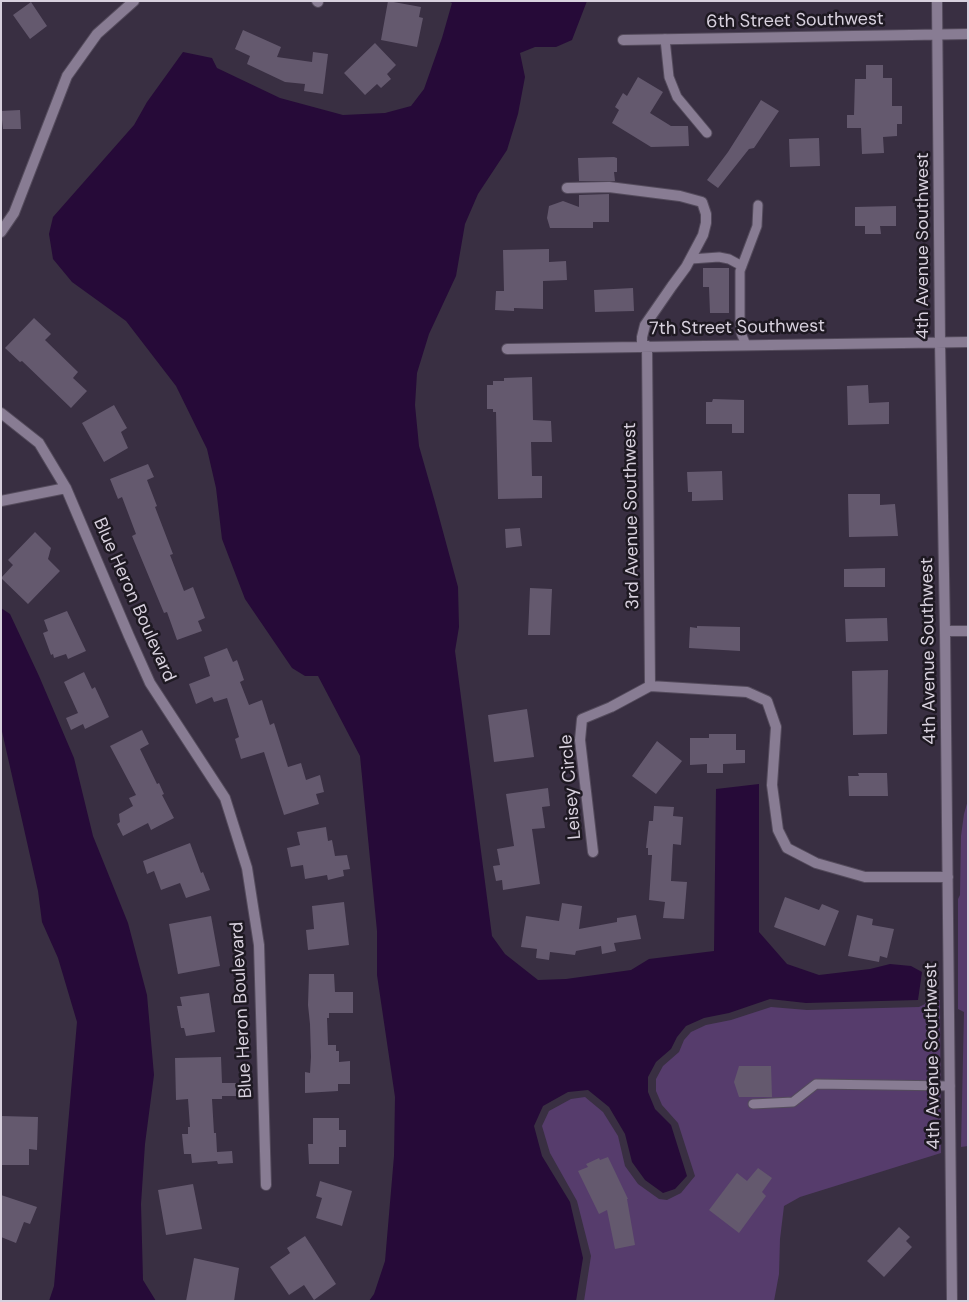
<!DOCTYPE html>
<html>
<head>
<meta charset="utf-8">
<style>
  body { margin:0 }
  #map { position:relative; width:969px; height:1302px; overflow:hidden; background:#392f42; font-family:"DM Sans",sans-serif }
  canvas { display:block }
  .frame { position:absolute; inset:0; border:2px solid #d8d1de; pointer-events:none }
</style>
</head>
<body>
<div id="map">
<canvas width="969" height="1302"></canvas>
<div class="frame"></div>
</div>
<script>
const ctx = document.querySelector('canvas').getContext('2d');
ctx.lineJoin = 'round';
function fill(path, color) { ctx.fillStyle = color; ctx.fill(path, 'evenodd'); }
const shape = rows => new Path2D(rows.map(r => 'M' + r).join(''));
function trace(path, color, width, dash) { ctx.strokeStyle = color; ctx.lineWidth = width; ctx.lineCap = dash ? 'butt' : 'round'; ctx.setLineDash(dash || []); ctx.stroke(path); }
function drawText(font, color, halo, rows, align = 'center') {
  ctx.font = font + ' "DM Sans",sans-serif'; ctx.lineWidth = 5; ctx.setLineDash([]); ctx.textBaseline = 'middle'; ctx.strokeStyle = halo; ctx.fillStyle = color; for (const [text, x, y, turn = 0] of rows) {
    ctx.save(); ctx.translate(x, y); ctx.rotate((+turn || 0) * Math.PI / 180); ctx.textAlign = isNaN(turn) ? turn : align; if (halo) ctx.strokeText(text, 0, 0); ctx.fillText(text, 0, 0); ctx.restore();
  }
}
fill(shape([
  [968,800,968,1146,961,1147,964,1012,958,1009,958,899,960,895,961,836,964,814],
  [926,1000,940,1000,941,1153,800,1197,784,1206,780,1239,779,1274,774,1301,584,1301,591,1256,577,1201,550,1153,542,1126,549,1111,571,1099,585,1097,603,1112,618,1136,625,1166,638,1184,659,1199,667,1200,681,1193,695,1176,678,1123,662,1105,656,1091,656,1079,663,1066,679,1052,684,1040,691,1032,706,1025,731,1020,771,1007,807,1010,919,1007,925,1004]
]), '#563c6c');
fill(shape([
  [448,1,587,1,572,40,556,47,535,47,520,53,525,77,518,114,507,150,478,194,465,224,456,276,429,334,417,373,415,405,419,446,435,502,458,587,459,627,455,651,492,936,505,954,538,980,566,979,631,970,649,959,714,951,716,789,759,784,759,932,787,964,819,975,870,969,890,964,911,966,922,972,918,1000,806,1003,770,999,729,1013,704,1018,686,1026,677,1037,671,1049,656,1062,648,1077,648,1092,655,1109,671,1125,687,1176,675,1189,663,1193,645,1180,632,1162,625,1134,609,1107,588,1090,568,1092,543,1106,534,1126,542,1156,570,1202,583,1258,576,1301,369,1301,374,1294,385,1261,394,1156,395,1097,377,975,377,931,360,756,318,676,305,676,292,668,245,599,222,539,216,488,207,449,176,386,126,321,72,282,53,259,49,234,53,217,134,125,147,102,183,52,212,58,217,68,280,98,343,115,385,113,411,106,424,89,442,38,452,3],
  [1,608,10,614,39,676,74,758,93,836,128,923,147,995,154,1075,145,1144,141,1204,143,1280,156,1301,49,1301,54,1286,77,1022,58,958,42,922,38,891,1,727]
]), '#260a38');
fill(shape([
  [388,1,421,7,419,17,423,18,417,47,381,40],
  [31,2,47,26,30,39,13,15],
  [243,30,281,47,277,57,312,62,313,52,328,54,323,94,304,91,305,84,285,82,247,64,250,56,235,49],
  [375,43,396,65,387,74,391,79,381,88,377,84,365,95,344,73],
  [866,65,883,65,883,78,892,78,892,106,902,106,902,124,897,124,897,136,883,137,884,153,862,154,861,128,847,128,847,115,854,115,855,79,866,79],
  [638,77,663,92,650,113,671,126,688,126,689,146,651,147,612,123,619,110,615,107,623,93,627,96],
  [761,100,779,111,754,148,749,149,718,188,707,180,728,152],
  [20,110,21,129,3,129,1,111],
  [819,138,820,166,790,167,789,139],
  [614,157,617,158,617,172,614,172,615,181,579,181,578,158],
  [609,194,609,222,593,222,593,228,550,228,547,218,549,206,563,201,579,207,579,195],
  [896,206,896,226,880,226,881,234,865,234,865,226,855,226,855,207],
  [549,249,549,262,566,261,567,280,543,281,543,309,514,308,514,311,495,310,496,291,504,291,503,250],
  [703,268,729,268,729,313,710,313,709,287,703,287],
  [633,288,634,311,595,312,594,290],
  [34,318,51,334,45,340,78,372,73,378,87,391,71,408,22,361,20,362,5,348],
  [532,377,533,420,551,421,552,442,531,442,532,476,542,476,542,498,498,499,496,412,493,412,493,409,487,409,487,385,493,385,493,381,504,381,504,378],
  [868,385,869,403,889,402,889,424,848,425,847,386],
  [713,399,744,400,744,433,732,433,732,424,706,424,706,402,712,402],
  [114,405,127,428,121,432,128,448,104,462,82,423],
  [148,464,154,477,147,480,157,506,155,507,173,554,170,555,184,591,193,587,205,618,198,621,202,631,177,640,167,612,164,613,132,536,136,534,122,497,118,499,110,479],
  [722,471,723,500,692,501,692,492,688,492,687,472],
  [848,494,880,494,880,505,895,504,898,536,849,537],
  [520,528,522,546,506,548,505,529],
  [35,532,51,548,48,559,60,571,28,604,1,578,13,565,8,560],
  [885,568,885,587,844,587,844,569],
  [530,588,552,589,550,635,528,635],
  [67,611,86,651,68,659,66,654,54,658,53,654,51,655,43,633,48,631,44,620],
  [887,618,888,641,846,642,845,619],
  [697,626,740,627,740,651,689,648,690,627,697,628],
  [227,648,233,662,237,660,244,680,240,682,249,705,262,700,270,725,274,723,288,767,301,763,306,780,320,775,324,792,316,794,319,804,284,815,264,752,241,759,235,739,239,737,227,698,214,702,212,697,196,704,189,684,210,676,204,657],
  [888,670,887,734,853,735,852,671],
  [84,672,92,689,95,687,109,717,85,729,83,724,71,730,66,718,78,713,64,682],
  [527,709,534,757,494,762,488,715],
  [142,730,149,744,140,749,157,784,159,783,164,794,162,795,174,818,151,830,148,823,123,836,117,824,120,822,119,814,133,806,129,798,136,795,110,746],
  [709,734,736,734,736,750,745,750,745,763,723,764,723,773,707,773,707,764,690,765,690,738,709,738],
  [657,741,682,761,656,794,632,776],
  [858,773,887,773,888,796,849,796,848,776,859,776],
  [548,788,550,806,542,807,545,828,532,829,540,884,503,890,502,880,496,881,493,866,500,865,497,849,514,846,506,794],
  [654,806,674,807,673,816,683,817,681,845,673,844,671,881,687,882,684,919,663,918,665,902,649,900,652,855,648,855,648,848,646,848,649,821,653,821],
  [326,827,328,841,332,840,335,856,347,855,350,869,343,870,344,876,328,880,327,875,305,879,303,865,291,867,287,848,300,845,297,832],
  [190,843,201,873,203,872,210,890,186,898,180,883,161,890,154,871,147,874,143,861],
  [785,897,819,910,822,904,839,911,825,946,774,927],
  [344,902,349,945,308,950,306,930,314,929,312,906],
  [562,903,582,906,579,929,617,922,617,918,636,915,641,939,614,943,616,951,602,954,601,946,576,951,575,955,550,952,549,960,536,958,537,949,521,947,526,916,559,921],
  [857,915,873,919,872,925,894,929,887,958,880,956,879,962,848,956],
  [211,916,220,966,178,974,169,924],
  [309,974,334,974,335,992,353,992,353,1013,329,1013,329,1018,327,1018,328,1045,336,1045,336,1051,339,1051,339,1062,350,1061,350,1084,338,1084,338,1091,305,1093,305,1072,310,1073,311,1057,310,1024,308,1005],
  [209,993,215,1032,186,1036,184,1028,181,1028,177,1006,182,1006,180,997],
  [221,1057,222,1083,236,1083,236,1096,222,1096,222,1099,212,1099,214,1133,216,1133,217,1152,232,1151,233,1163,218,1164,217,1161,192,1163,191,1154,184,1154,182,1134,188,1134,188,1127,190,1127,188,1099,176,1100,175,1058],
  [739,1066,771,1066,772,1097,739,1097,734,1082],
  [1,1116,38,1117,37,1150,29,1149,29,1165,1,1165],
  [313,1118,339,1118,339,1130,346,1130,346,1147,339,1147,339,1164,309,1164,308,1144,313,1144],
  [608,1157,628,1199,627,1199,635,1245,615,1249,607,1210,599,1214,578,1171,588,1167,586,1164,599,1158,600,1160],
  [758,1168,772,1178,762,1192,766,1196,739,1233,709,1210,737,1173,747,1181],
  [320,1181,352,1191,342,1226,316,1218,322,1198,316,1196],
  [193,1184,202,1229,166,1235,158,1190],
  [1,1195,37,1207,30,1224,24,1222,16,1243,1,1237],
  [899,1227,910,1237,906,1241,912,1247,884,1277,867,1261],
  [305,1236,336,1284,314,1300,304,1285,289,1295,270,1267,290,1253,287,1248],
  [194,1258,239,1268,234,1301,186,1301]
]), '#64596e');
const lane = shape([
  [665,39,669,77,677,97,707,133],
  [691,259,719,257,729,259,742,266],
  [746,345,741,333,740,322,740,271,757,226,758,205],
  [753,1104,793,1102,816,1084,950,1086]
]);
const street = shape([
  [317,1,318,2],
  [937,1,940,342,945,631,952,1301],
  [623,40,968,34],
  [567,188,609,187,680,196,702,202,706,214,706,223,703,235,686,267,672,286,645,325,642,337,642,346],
  [1,232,14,213,67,76,97,34,134,1],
  [647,346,650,686],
  [507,349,968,342],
  [1,413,39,443,66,488,129,636,150,683,225,798,247,868,259,945,266,1185],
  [1,501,66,488],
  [945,631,968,631],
  [650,686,747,692,767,701,776,727,772,785,778,830,787,848,816,863,865,877,948,877],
  [593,852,580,740,582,719,611,707,650,686]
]);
trace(lane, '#544b5c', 11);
trace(street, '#544b5c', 12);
trace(lane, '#887c93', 9);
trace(street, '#887c93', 10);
drawText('18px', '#d8d1de', '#1e1922', [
  ["6th Street Southwest",795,21,-1],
  ["4th Avenue Southwest",923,246,-90],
  ["7th Street Southwest",737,328,-1],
  ["3rd Avenue Southwest",632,516,-91],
  ["Blue Heron Boulevard",134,600,66],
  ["4th Avenue Southwest",929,651,-91],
  ["Leisey Circle",571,787,-95],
  ["Blue Heron Boulevard",242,1010,-93],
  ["4th Avenue Southwest",933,1056,-91]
]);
</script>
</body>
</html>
